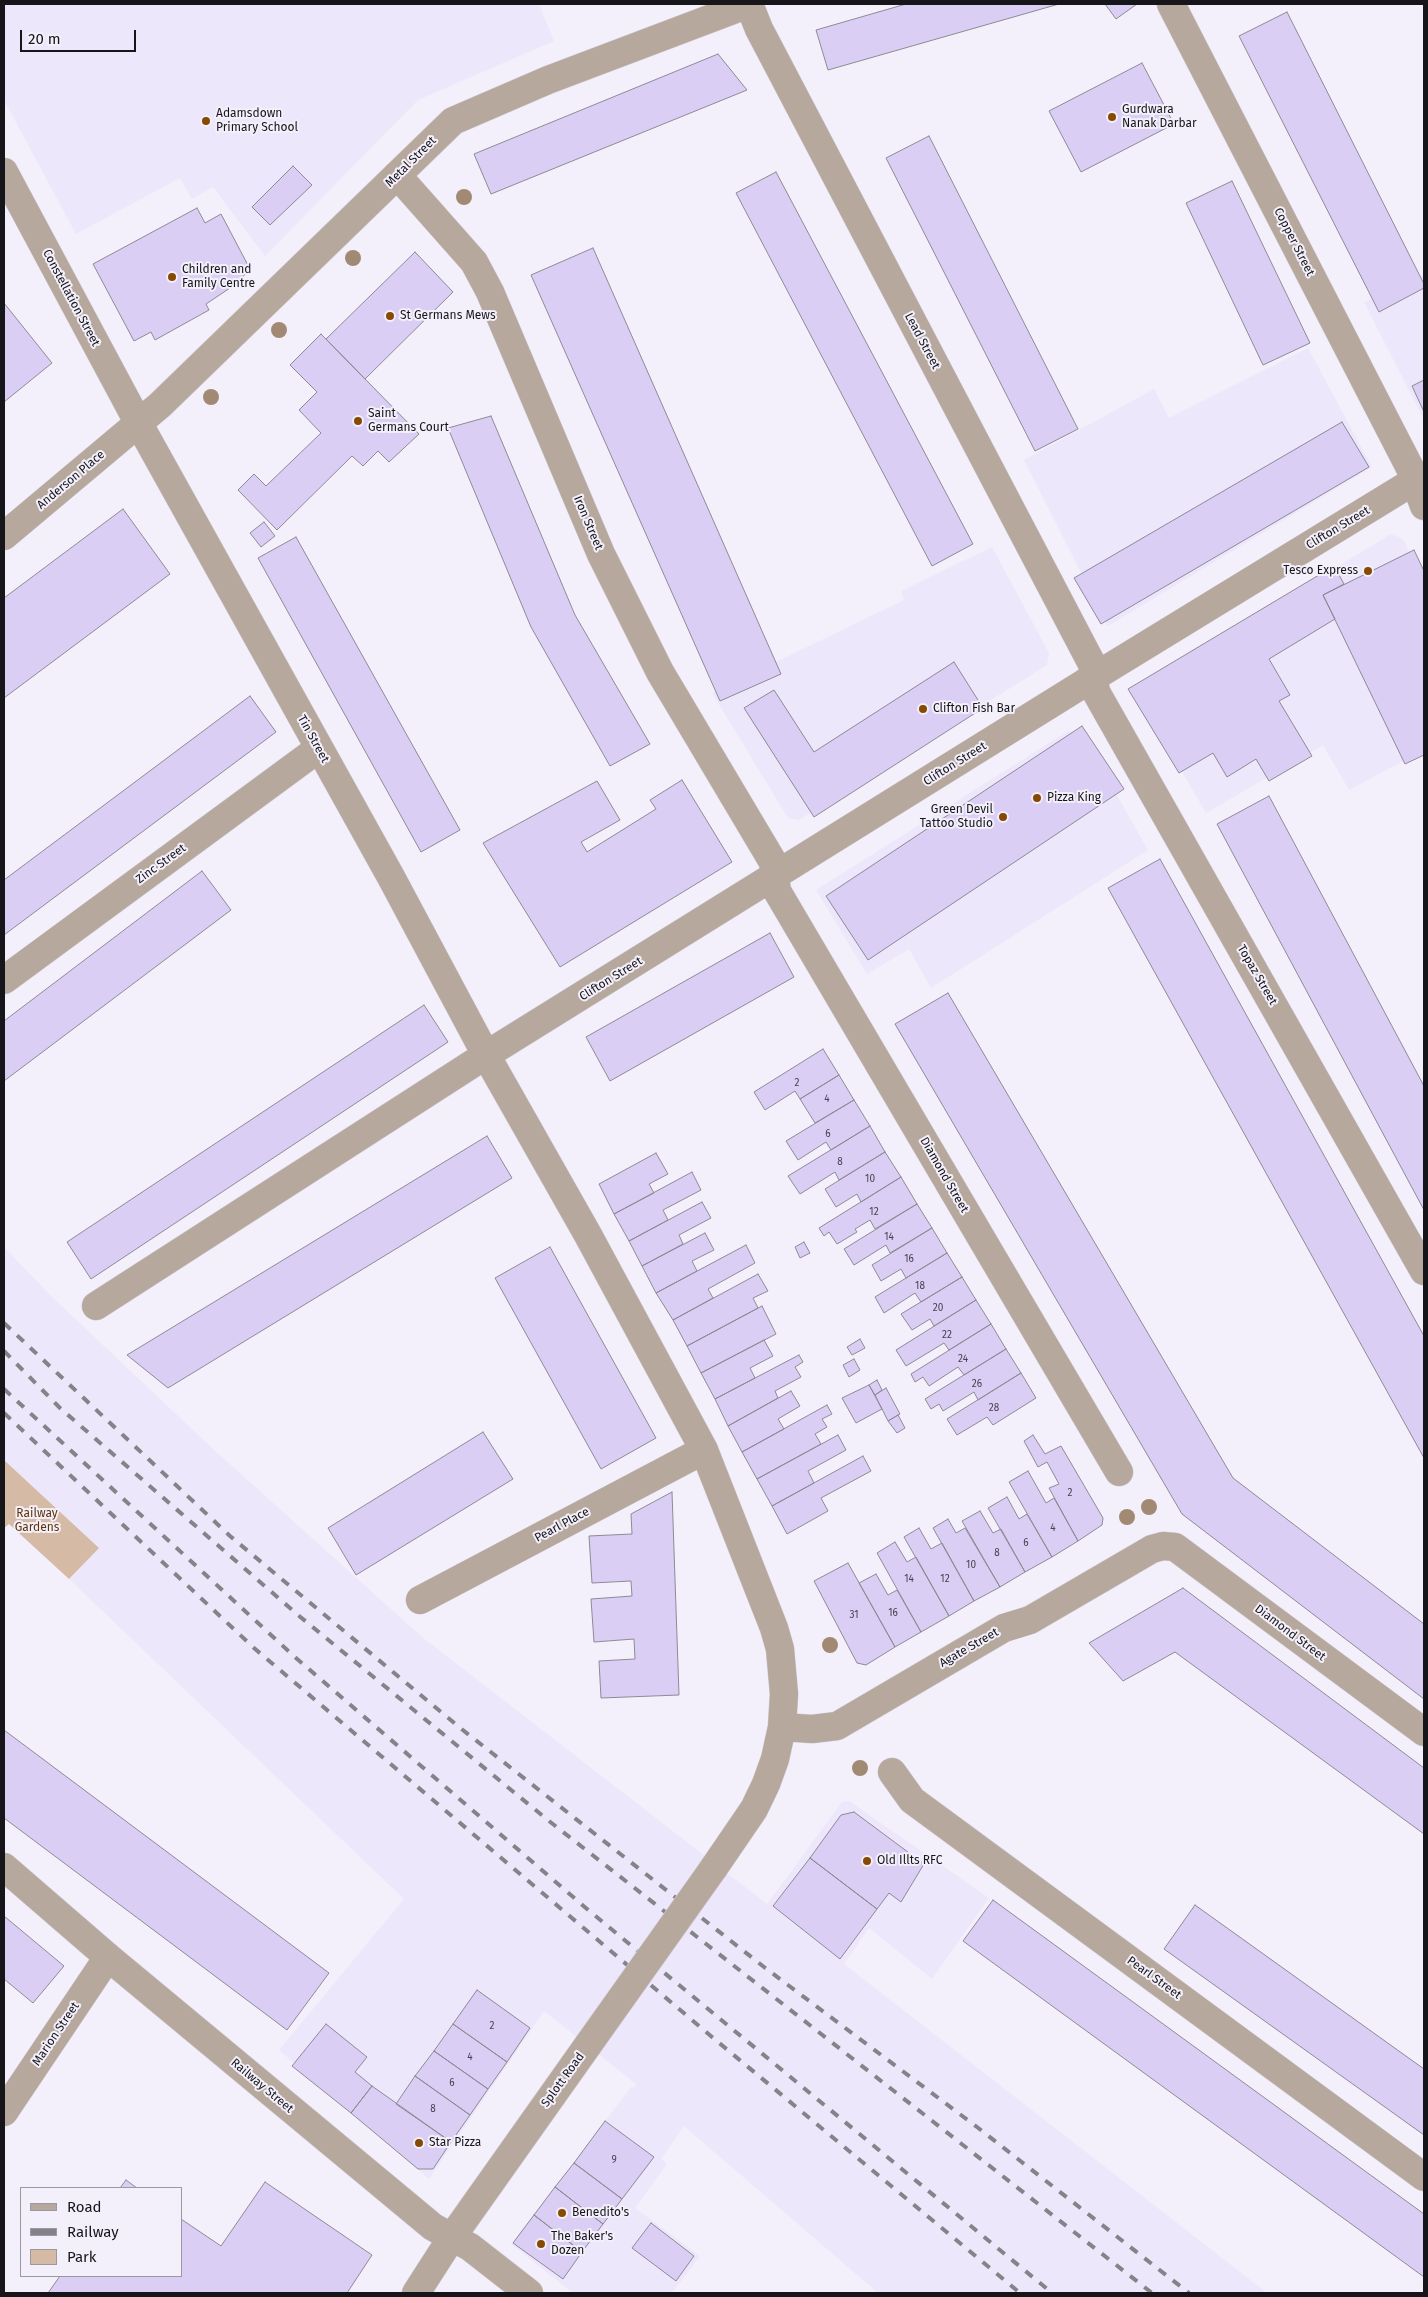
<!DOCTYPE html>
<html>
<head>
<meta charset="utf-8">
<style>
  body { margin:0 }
  #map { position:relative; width:1428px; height:2297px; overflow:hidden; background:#f3f0fb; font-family:"Fira Sans",sans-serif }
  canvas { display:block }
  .frame { position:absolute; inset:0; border:5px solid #161519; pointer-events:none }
  .legend { position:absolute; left:20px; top:2187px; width:162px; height:90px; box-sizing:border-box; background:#f3f0fb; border:1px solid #9b98a1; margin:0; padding:6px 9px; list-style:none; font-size:15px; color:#161519 }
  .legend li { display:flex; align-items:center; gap:10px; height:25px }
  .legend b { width:25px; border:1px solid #9b98a1 }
  .scale { position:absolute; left:20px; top:30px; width:116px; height:22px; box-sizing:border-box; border:2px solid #161519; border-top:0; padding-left:6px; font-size:15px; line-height:18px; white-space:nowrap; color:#161519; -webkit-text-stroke:4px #f3f0fb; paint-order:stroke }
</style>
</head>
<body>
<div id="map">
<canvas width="1428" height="2297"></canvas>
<div class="frame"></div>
<ul class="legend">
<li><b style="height:6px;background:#b6a89c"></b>Road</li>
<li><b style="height:6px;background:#85838a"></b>Railway</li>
<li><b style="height:14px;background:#d5baa5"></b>Park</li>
</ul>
<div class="scale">20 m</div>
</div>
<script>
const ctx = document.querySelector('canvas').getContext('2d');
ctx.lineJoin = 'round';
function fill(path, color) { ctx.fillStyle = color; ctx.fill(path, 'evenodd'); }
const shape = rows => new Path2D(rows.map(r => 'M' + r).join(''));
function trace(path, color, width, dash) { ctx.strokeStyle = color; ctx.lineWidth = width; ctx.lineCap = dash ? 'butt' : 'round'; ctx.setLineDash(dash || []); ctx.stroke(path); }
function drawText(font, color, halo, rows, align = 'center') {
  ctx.font = font + ' "Fira Sans",sans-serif'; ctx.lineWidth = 4; ctx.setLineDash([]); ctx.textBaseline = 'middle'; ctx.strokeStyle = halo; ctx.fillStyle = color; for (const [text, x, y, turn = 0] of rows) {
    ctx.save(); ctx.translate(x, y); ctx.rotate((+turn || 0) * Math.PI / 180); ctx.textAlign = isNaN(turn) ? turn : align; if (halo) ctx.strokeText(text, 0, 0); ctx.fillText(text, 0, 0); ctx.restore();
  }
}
fill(shape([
  [4,4,539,4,554,41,418,100,265,256,213,187,192,199,180,178,76,234,4,100],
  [1424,274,1424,420,1364,302],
  [1308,348,1372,467,1108,626,1024,460,1154,389,1169,418],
  [1391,534,1403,539,1424,580,1424,750,1349,790,1323,745,1206,813,1135,690],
  [992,547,1049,653,1047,665,799,820,788,818,712,693,904,600,901,591],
  [1068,731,1083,735,1148,850,931,988,909,949,867,974,816,890],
  [4,1247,50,1295,212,1448,422,1637,767,1904,842,1802,849,1801,989,1898,932,1979,869,1928,844,1964,1267,2293,878,2293,684,2126,661,2159,667,2164,635,2208,700,2256,672,2293,573,2293,511,2244,632,2086,634,2088,636,2084,544,2011,429,2179,279,2050,404,1899,69,1579,98,1547,4,1460]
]), '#ece7fa');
fill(shape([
  [4,1460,99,1548,69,1579,9,1524,4,1528]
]), '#d5baa5');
const building = shape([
  [906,4,1059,4,828,70,816,30,906,4],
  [1105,4,1137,4,1116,19,1105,4],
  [1287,12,1424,284,1424,288,1379,312,1239,36,1287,12],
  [718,54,747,90,491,194,474,154,718,54],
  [1142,63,1174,124,1081,172,1049,111,1142,63],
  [929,136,1078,429,1035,451,886,158,929,136],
  [293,166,312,185,270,225,252,207,293,166],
  [776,172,973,544,932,566,736,193,776,172],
  [1232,181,1310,343,1263,365,1186,203,1232,181],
  [197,208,205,223,221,214,250,269,236,284,206,304,209,310,155,340,151,332,134,341,93,264,197,208],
  [593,248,781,674,720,701,531,275,593,248],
  [415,252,453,292,365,379,326,339,415,252],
  [4,303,52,363,4,402,4,303],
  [321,334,419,434,389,462,378,451,363,466,352,456,277,530,238,490,254,474,266,486,321,433,299,410,317,392,290,365,321,334],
  [1424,380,1424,412,1412,386,1424,380],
  [491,416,575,615,650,744,610,766,531,627,448,428,491,416],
  [1342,422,1369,467,1101,624,1074,578,1342,422],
  [123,509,170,574,4,698,4,598,123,509],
  [264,522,275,536,261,547,250,533,264,522],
  [296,537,460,830,421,852,258,558,296,537],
  [1414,550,1424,571,1424,755,1405,764,1323,595,1414,550],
  [1334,566,1344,584,1323,595,1335,619,1269,659,1290,695,1279,701,1312,756,1269,781,1256,759,1227,777,1213,753,1179,773,1128,689,1334,566],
  [954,662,983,708,814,817,744,708,774,690,814,752,954,662],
  [250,696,276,732,4,935,4,880,250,696],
  [1082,726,1124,789,868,960,826,896,1082,726],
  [682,780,732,862,560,967,483,843,597,781,620,820,581,842,587,852,656,809,650,800,682,780],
  [1269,796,1424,1086,1424,1210,1217,824,1269,796],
  [1160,859,1424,1336,1424,1458,1108,888,1160,859],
  [202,871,231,910,4,1081,4,1021,202,871],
  [770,933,794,977,610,1081,586,1037,770,933],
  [948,993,1233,1478,1424,1624,1424,1699,1182,1514,895,1024,948,993],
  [424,1005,448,1042,91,1279,67,1242,424,1005],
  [823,1049,839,1075,800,1099,795,1091,765,1110,754,1092,823,1049],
  [839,1075,854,1100,815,1123,800,1099,839,1075],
  [854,1100,870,1126,831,1150,826,1142,798,1160,786,1141,854,1100],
  [870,1126,885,1152,839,1180,835,1172,800,1194,788,1176,870,1126],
  [487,1136,512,1178,168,1388,127,1355,487,1136],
  [885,1152,901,1177,861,1202,857,1194,836,1207,825,1189,885,1152],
  [656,1153,668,1174,649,1184,654,1193,614,1214,599,1184,656,1153],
  [692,1172,701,1190,663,1210,668,1220,629,1241,614,1214,692,1172],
  [901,1177,917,1204,875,1229,870,1220,855,1229,857,1232,837,1244,829,1232,824,1236,819,1228,901,1177],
  [702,1202,711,1218,679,1235,683,1244,642,1266,629,1241,702,1202],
  [917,1204,932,1228,890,1253,886,1245,854,1265,844,1249,917,1204],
  [932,1228,947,1253,906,1278,901,1269,881,1281,872,1265,932,1228],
  [705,1233,714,1250,692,1261,697,1271,656,1293,642,1266,705,1233],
  [804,1242,810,1253,800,1258,795,1247,804,1242],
  [746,1245,755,1263,708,1289,713,1298,673,1320,656,1293,746,1245],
  [550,1247,656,1438,601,1469,495,1278,550,1247],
  [947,1253,962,1277,921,1302,915,1293,884,1313,875,1297,947,1253],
  [758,1274,768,1291,753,1298,758,1308,687,1346,673,1320,758,1274],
  [962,1277,976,1300,934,1326,930,1319,912,1330,901,1314,962,1277],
  [976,1300,991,1324,949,1350,944,1343,906,1366,896,1350,976,1300],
  [762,1306,776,1334,701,1373,687,1346,762,1306],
  [991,1324,1006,1349,964,1375,958,1367,929,1386,923,1377,915,1382,911,1374,991,1324],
  [860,1339,865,1348,852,1355,847,1347,860,1339],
  [764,1340,773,1356,750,1368,755,1378,715,1399,701,1373,764,1340],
  [1006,1349,1021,1373,978,1400,974,1392,943,1411,939,1404,931,1409,925,1399,1006,1349],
  [799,1355,803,1362,795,1367,801,1377,775,1391,778,1398,728,1426,715,1399,799,1355],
  [854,1359,860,1370,849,1377,843,1365,854,1359],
  [1021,1373,1036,1398,993,1425,987,1417,957,1435,947,1419,1021,1373],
  [877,1380,882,1390,875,1395,869,1385,877,1380],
  [869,1385,882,1409,856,1423,842,1398,869,1385],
  [886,1388,900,1414,888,1421,875,1395,886,1388],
  [791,1391,800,1406,778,1419,784,1429,742,1452,728,1426,791,1391],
  [827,1405,832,1414,822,1419,827,1427,815,1434,821,1444,757,1479,742,1452,827,1405],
  [898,1415,905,1428,897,1433,888,1421,898,1415],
  [483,1432,513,1479,356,1575,328,1528,483,1432],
  [838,1435,846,1450,808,1471,814,1483,772,1506,757,1479,838,1435],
  [1033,1435,1045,1454,1061,1446,1103,1518,1102,1525,1078,1541,1049,1488,1059,1484,1047,1462,1038,1467,1024,1441,1033,1435],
  [863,1456,871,1471,821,1498,828,1511,787,1534,772,1506,863,1456],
  [1028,1471,1046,1503,1054,1498,1078,1541,1052,1557,1009,1482,1028,1471],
  [672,1492,679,1695,601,1698,599,1661,635,1659,634,1639,594,1642,591,1599,632,1596,631,1581,592,1583,589,1536,632,1534,631,1514,672,1492],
  [1007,1497,1019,1519,1027,1514,1052,1557,1025,1572,988,1508,1007,1497],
  [980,1511,993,1533,1001,1529,1025,1572,1000,1587,962,1521,980,1511],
  [948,1519,956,1533,965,1528,1000,1587,974,1601,933,1528,948,1519],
  [919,1528,931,1549,942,1543,974,1601,949,1616,904,1537,919,1528],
  [895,1542,907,1562,916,1557,949,1616,921,1632,877,1553,895,1542],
  [848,1563,895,1647,866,1665,857,1663,814,1581,848,1563],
  [876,1574,888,1595,897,1590,921,1632,895,1647,859,1583,876,1574],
  [1183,1588,1424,1768,1424,1834,1175,1652,1123,1681,1089,1643,1183,1588],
  [4,1730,329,1973,287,2030,4,1818,4,1730],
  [854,1812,924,1864,901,1902,889,1893,877,1909,810,1858,841,1815,854,1812],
  [810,1858,877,1909,840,1959,773,1906,810,1858],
  [993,1900,1424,2214,1424,2277,963,1941,993,1900],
  [1195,1905,1424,2069,1424,2135,1164,1949,1195,1905],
  [4,1916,64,1966,33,2003,4,1979,4,1916],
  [477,1990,530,2028,507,2062,453,2024,477,1990],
  [326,2024,367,2057,355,2072,372,2086,351,2113,292,2066,326,2024],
  [453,2024,507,2062,488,2089,434,2051,453,2024],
  [434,2051,488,2089,470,2115,415,2076,434,2051],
  [415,2076,470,2115,451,2142,396,2104,415,2076],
  [372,2086,451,2142,433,2169,418,2169,351,2113,372,2086],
  [605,2121,654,2157,622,2199,574,2163,605,2121],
  [574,2163,622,2199,603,2224,555,2187,574,2163],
  [126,2180,137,2188,120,2188,126,2180],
  [265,2182,372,2255,347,2293,48,2293,60,2276,181,2276,181,2219,221,2246,265,2182],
  [555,2187,603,2224,582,2252,534,2215,555,2187],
  [534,2215,582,2252,563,2279,513,2243,534,2215],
  [651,2223,694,2256,676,2281,632,2248,651,2223]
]);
fill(building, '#dacef4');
trace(building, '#8d8a95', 1);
const street = shape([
  [749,4,759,29,1092,664,1096,692,1424,1271],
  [1171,4,1410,468,1424,506],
  [4,172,139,424,391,877,486,1055,588,1235,704,1450,774,1628,780,1649,784,1694,782,1727,775,1759,766,1784,754,1809,713,1869],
  [397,175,474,262,490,292,601,554,660,672,773,862,777,891,1119,1472],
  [4,536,160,405,453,121,548,80,749,4],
  [4,980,318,749],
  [96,1306,486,1055,1094,677,1424,475],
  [420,1600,704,1450],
  [782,1727,812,1729,837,1726,1004,1628,1030,1620,1152,1549,1163,1546,1175,1547,1424,1732],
  [892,1772,912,1800,1424,2177],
  [4,1867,108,1957,433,2227,470,2247,529,2293],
  [4,2112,108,1957],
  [416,2293,452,2237,588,2045]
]);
trace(street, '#d0cdd7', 29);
trace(street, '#b6a89c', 28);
trace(shape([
  [4,1323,230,1536,459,1727,764,1967,977,2127,1189,2293],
  [4,1351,60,1408,298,1615,549,1821,1152,2293],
  [4,1389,296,1658,587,1909,1052,2293],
  [4,1413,254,1648,712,2037,1020,2293]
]), '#85838a', 4, [9, 9]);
const streetBridge = shape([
  [588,2045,713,1869]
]);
trace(streetBridge, '#d0cdd7', 29, []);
trace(streetBridge, '#b6a89c', 28);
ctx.fillStyle = '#a28974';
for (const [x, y] of [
  [464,197],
  [353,258],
  [279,330],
  [211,397],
  [1149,1507],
  [1127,1517],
  [830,1645],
  [860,1768]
]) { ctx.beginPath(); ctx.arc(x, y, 8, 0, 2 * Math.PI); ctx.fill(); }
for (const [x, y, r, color] of [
  [1112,117,5,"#864a04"],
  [206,121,5,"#864a04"],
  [172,277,5,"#864a04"],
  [390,316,5,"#864a04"],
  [358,421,5,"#864a04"],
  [1368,571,5,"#864a04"],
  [923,709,5,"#864a04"],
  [1037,798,5,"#864a04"],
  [1003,817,5,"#864a04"],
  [867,1861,5,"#864a04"],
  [419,2143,5,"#864a04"],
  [562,2213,5,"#864a04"],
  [541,2244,5,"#864a04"]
]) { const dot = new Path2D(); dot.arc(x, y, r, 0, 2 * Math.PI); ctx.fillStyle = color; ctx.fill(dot); trace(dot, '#f3f0fb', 2); }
drawText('10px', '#474350', null, [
  ["2",797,1083],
  ["4",827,1099],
  ["6",828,1134],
  ["8",840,1162],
  ["10",870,1179],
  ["12",874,1212],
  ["14",889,1237],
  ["16",909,1259],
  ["18",920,1286],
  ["20",938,1308],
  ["22",947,1335],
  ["24",963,1359],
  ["26",977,1384],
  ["28",994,1408],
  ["2",1070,1493],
  ["4",1053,1528],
  ["6",1026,1543],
  ["8",997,1553],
  ["10",971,1565],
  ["14",909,1579],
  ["12",945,1579],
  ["16",893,1613],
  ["31",854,1615],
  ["2",492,2026],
  ["4",470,2057],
  ["6",452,2083],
  ["8",433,2109],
  ["9",614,2160]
]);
drawText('12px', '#161519', '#f3f0fb', [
  ["Gurdwara",1122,110],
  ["Nanak Darbar",1122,124],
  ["Adamsdown",216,114],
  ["Primary School",216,128],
  ["Children and",182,270],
  ["Family Centre",182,284],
  ["St Germans Mews",400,316],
  ["Saint",368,414],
  ["Germans Court",368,428],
  ["Tesco Express",1358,571,"right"],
  ["Clifton Fish Bar",933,709],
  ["Pizza King",1047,798],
  ["Green Devil",993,810,"right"],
  ["Tattoo Studio",993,824,"right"],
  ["Old Illts RFC",877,1861],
  ["Star Pizza",429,2143],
  ["Benedito's",572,2213],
  ["The Baker's",551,2237],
  ["Dozen",551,2251]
], 'left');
drawText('12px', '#161519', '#f3f0fb', [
  ["Metal Street",411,162,-45],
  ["Copper Street",1294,242,63],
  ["Constellation Street",71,298,62],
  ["Lead Street",922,341,62],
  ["Anderson Place",71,480,-40],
  ["Iron Street",588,523,67],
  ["Clifton Street",1338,528,-31],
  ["Tin Street",313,739,61],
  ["Clifton Street",955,764,-32],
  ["Zinc Street",161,864,-36],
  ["Topaz Street",1257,975,60],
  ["Clifton Street",611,979,-32],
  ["Diamond Street",944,1175,60],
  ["Pearl Place",562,1525,-28],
  ["Diamond Street",1290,1633,37],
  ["Agate Street",969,1648,-30],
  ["Pearl Street",1154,1978,36],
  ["Marion Street",56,2034,-56],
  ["Splott Road",563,2080,-54],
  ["Railway Street",262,2086,40]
]);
drawText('12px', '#5f3406', '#f3f0fb', [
  ["Railway",37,1514],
  ["Gardens",37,1528]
]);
</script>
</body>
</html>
